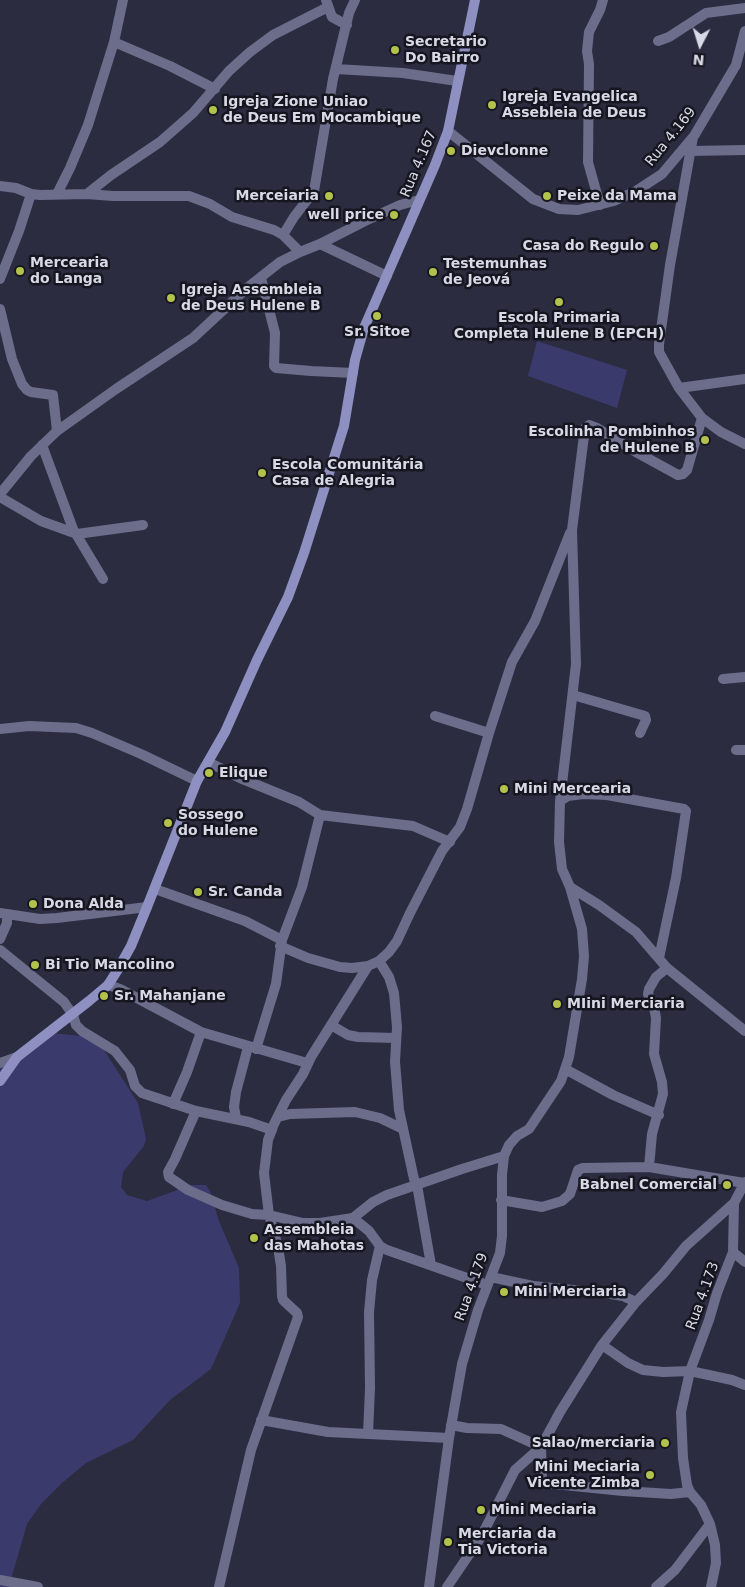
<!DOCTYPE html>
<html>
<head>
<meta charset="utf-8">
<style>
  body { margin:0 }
  #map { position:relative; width:745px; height:1587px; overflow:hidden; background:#2b2c40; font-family:"DejaVu Sans",sans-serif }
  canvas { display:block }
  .north { position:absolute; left:675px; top:20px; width:50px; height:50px; -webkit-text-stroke:4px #15161f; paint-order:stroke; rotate:185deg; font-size:14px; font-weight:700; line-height:20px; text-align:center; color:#d8d9e6 }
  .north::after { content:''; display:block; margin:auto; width:18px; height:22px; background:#d8d9e6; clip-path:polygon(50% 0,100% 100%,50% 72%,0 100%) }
</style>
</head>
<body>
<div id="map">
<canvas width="745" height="1587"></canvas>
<div class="north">N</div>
</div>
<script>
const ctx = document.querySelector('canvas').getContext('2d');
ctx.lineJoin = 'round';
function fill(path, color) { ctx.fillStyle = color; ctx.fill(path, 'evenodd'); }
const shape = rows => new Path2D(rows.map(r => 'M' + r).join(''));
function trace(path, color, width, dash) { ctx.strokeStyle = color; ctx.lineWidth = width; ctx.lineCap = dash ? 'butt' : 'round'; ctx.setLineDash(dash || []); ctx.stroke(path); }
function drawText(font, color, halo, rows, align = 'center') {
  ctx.font = font + ' "DejaVu Sans",sans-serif'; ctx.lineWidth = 5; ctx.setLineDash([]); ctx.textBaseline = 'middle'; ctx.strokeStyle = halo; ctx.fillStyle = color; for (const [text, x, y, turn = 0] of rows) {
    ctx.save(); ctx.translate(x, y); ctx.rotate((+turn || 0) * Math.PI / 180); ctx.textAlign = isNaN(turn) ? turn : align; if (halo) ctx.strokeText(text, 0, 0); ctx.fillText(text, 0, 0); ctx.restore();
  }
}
fill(shape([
  [537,341,627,370,617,408,528,376],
  [52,1033,91,1037,104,1050,138,1103,146,1139,144,1146,123,1172,121,1187,127,1195,147,1201,191,1185,206,1185,210,1191,219,1221,239,1268,240,1303,211,1369,170,1400,133,1440,86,1463,62,1483,41,1504,27,1524,12,1576,11,1587,0,1587,0,1069]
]), '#3a3b6c');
trace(shape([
  [326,0,332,17,347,25],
  [658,41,669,37,706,13,745,8],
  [114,42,170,66,215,89],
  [336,69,403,73,457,81],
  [448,131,533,199,559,209,578,210,614,201,636,191,662,174,694,136,736,65,745,31],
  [693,137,670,265,659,344,659,352,679,388,702,418,721,432,745,444],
  [691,151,745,150],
  [0,186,16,188,31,194,40,195,87,194,113,196,189,196,210,204,232,217,274,230,283,235,300,252],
  [57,194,70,168,88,125,114,42,123,0],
  [87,194,111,175,160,142,193,113,229,71,250,52,273,35,328,7],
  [600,205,588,162,589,64,587,51,589,32,600,10,603,0],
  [283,235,294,217,314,191,333,79,349,13,355,0],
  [320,244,387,276],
  [261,278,275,333,274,366,276,368,311,371,353,373],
  [0,279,19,231,31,194],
  [0,309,12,359,22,384,27,390,31,392,53,395,57,431],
  [679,388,745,379],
  [42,445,73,529,103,579],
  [0,494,31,456,57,431,116,389,193,338,247,288,280,262,300,252,320,244,365,221,400,205,419,200],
  [0,497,41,521,77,534,143,525],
  [723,679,745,677],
  [573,695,645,716,646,720,640,733],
  [435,716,489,733],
  [0,729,29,726,76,728,92,733,141,754,197,781],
  [736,750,745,750],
  [208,762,240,778,299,802,320,815,413,826,450,842],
  [560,801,568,796,583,794,607,795,684,809,686,811,676,878,659,958],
  [570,887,599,905,636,932,667,968,745,1031],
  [155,889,245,921,282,940],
  [0,913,40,919,57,918,147,907],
  [0,939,7,923,7,915],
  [280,946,308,958,340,967,352,968,368,966,379,961,389,952,397,941,410,913,442,851,460,827,467,809,489,733,512,662,535,621,570,533],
  [0,950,64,1002,73,1015,76,1025,82,1031,115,1051,130,1070,135,1086,142,1093,196,1111,249,1122,272,1130],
  [379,961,389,977,394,993,397,1027,395,1062,399,1110,414,1179,417,1185,431,1265],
  [108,985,120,989,201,1032,307,1063],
  [331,1025,348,1035,358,1037,396,1038],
  [256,1049,276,984,282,940,302,887,320,815],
  [0,1063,17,1057],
  [565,1069,613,1095,659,1115],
  [173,1104,187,1072,201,1032],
  [196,1111,175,1159,168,1172,169,1177,188,1190,222,1205,252,1214,269,1215,303,1223,320,1223,353,1218,373,1202,387,1195,462,1169,504,1156],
  [278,1117,290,1114,355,1112,380,1118,403,1129],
  [236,1118,234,1107,236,1092,248,1047],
  [649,1167,652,1134,663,1094,662,1082,654,1054,656,1018,654,1007,648,994,649,989,656,977,667,968],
  [501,1200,542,1207,562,1201,570,1194,578,1170,583,1168,649,1167,744,1183],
  [353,1218,369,1231,380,1246,387,1250,487,1285],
  [733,1252,745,1262],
  [491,1277,533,1286,604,1293,623,1296,636,1302],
  [602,1345,628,1363,643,1370,663,1372,690,1371,732,1380,745,1385],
  [261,1420,328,1432,449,1438],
  [451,1425,467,1428,501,1429,541,1447],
  [368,1434,370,1388,369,1312,372,1280,380,1246],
  [541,1447,542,1480,544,1483,623,1491,671,1494,690,1492],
  [0,1580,38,1587],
  [219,1587,251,1450,298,1317,297,1313,283,1300,282,1296,281,1266,278,1247,269,1215,264,1173,268,1140,274,1124,286,1100,303,1074,311,1057,368,966],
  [429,1587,449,1438,462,1364,478,1310,500,1253,502,1236,502,1175,504,1156,509,1145,517,1136,529,1129,561,1081,569,1057,582,979,584,956,582,929,570,887,562,869,559,842,560,801,576,664,572,530,585,428,589,425,597,428,636,452,678,475,683,474,687,470,702,418],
  [447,1587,481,1537,515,1470,541,1447,560,1412,602,1345,636,1302,663,1274,686,1246,734,1203],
  [656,1587,675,1570,710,1524],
  [711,1587,716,1563,715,1545,710,1524,701,1505,690,1492,687,1485,683,1458,681,1412,690,1371,709,1320,717,1293,733,1252,734,1203,745,1182]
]), '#6b6d8b', 10);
trace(shape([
  [0,1081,17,1057,89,1001,108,985,117,971,131,946,147,907,197,781,225,732,257,660,288,597,304,553,344,426,355,360,364,328,435,165,448,131,475,0]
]), '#8d90c0', 10);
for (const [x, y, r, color] of [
  [395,50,5,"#b3c24b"],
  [492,105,5,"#b3c24b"],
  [213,110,5,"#b3c24b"],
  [451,151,5,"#b3c24b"],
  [329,196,5,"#b3c24b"],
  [547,196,5,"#b3c24b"],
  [394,215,5,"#b3c24b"],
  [654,246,5,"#b3c24b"],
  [20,271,5,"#b3c24b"],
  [433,272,5,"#b3c24b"],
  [171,298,5,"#b3c24b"],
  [559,302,5,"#b3c24b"],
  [377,316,5,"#b3c24b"],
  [705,440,5,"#b3c24b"],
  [262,473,5,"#b3c24b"],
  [209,773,5,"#b3c24b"],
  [504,789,5,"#b3c24b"],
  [168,823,5,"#b3c24b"],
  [198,892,5,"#b3c24b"],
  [33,904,5,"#b3c24b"],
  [35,965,5,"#b3c24b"],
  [104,996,5,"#b3c24b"],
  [557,1004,5,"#b3c24b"],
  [727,1185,5,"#b3c24b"],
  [254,1238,5,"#b3c24b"],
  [504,1292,5,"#b3c24b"],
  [665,1443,5,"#b3c24b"],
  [650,1475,5,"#b3c24b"],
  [481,1510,5,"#b3c24b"],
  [448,1542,5,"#b3c24b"]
]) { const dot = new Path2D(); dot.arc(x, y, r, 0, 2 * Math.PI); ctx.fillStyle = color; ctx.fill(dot); trace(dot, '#15161f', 2); }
drawText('bold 14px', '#d8d9e6', '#15161f', [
  ["Secretario",405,42],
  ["Do Bairro",405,58],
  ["Igreja Evangelica",502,97],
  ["Assebleia de Deus",502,113],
  ["Igreja Zione Uniao",223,102],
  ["de Deus Em Mocambique",223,118],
  ["Dievclonne",461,151],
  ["Merceiaria",319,196,"right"],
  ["Peixe da Mama",557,196],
  ["well price",384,215,"right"],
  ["Casa do Regulo",644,246,"right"],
  ["Mercearia",30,263],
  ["do Langa",30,279],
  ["Testemunhas",443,264],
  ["de Jeová",443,280],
  ["Igreja Assembleia",181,290],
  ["de Deus Hulene B",181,306],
  ["Escola Primaria",559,318,"center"],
  ["Completa Hulene B (EPCH)",559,334,"center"],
  ["Sr. Sitoe",377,332,"center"],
  ["Escolinha Pombinhos",695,432,"right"],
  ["de Hulene B",695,448,"right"],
  ["Escola Comunitária",272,465],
  ["Casa de Alegria",272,481],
  ["Elique",219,773],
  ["Mini Mercearia",514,789],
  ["Sossego",178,815],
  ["do Hulene",178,831],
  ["Sr. Canda",208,892],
  ["Dona Alda",43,904],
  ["Bi Tio Mancolino",45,965],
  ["Sr. Mahanjane",114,996],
  ["MIini Merciaria",567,1004],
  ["Babnel Comercial",717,1185,"right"],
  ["Assembleia",264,1230],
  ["das Mahotas",264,1246],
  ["Mini Merciaria",514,1292],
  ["Salao/merciaria",655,1443,"right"],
  ["Mini Meciaria",640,1467,"right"],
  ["Vicente Zimba",640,1483,"right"],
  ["Mini Meciaria",491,1510],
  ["Merciaria da",458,1534],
  ["Tia Victoria",458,1550]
], 'left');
drawText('14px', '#d8d9e6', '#15161f', [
  ["Rua 4.169",671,137,-51],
  ["Rua 4.167",419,164,-67],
  ["Rua 4.179",472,1287,-70],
  ["Rua 4.173",703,1296,-70]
]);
</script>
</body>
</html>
